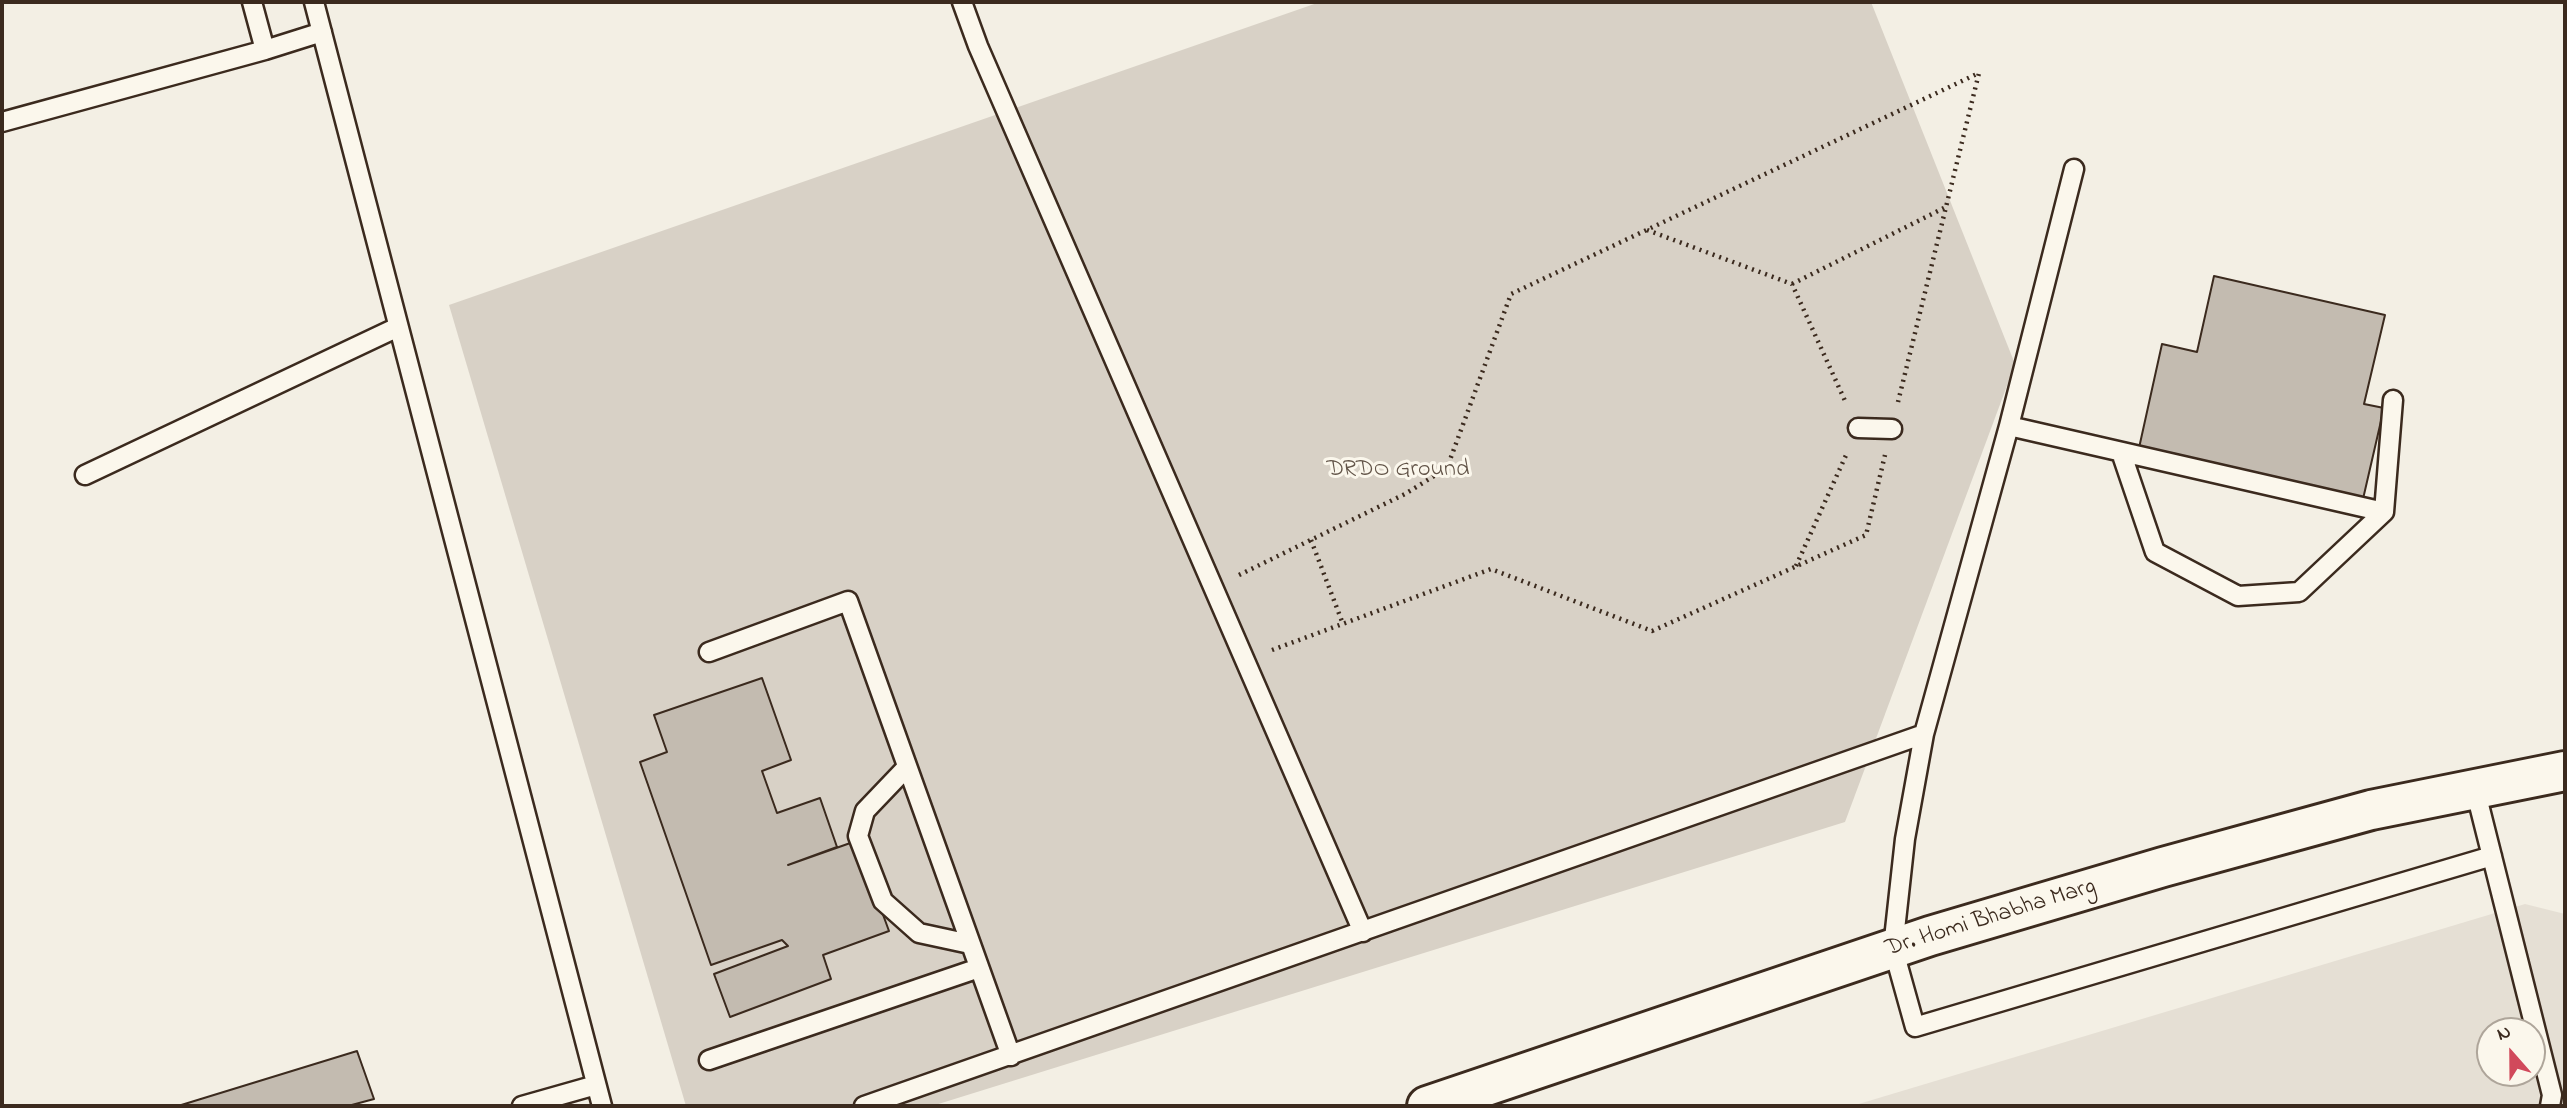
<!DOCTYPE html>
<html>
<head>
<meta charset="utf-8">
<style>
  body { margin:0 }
  #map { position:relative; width:2567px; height:1108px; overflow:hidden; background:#f3efe4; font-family:"Indie Flower",sans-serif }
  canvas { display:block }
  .frame { position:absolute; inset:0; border:4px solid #3b2a1e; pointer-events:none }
  .north { position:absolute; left:2476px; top:1017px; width:70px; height:70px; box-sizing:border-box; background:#fbf7ec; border:2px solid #aea59a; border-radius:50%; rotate:339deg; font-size:19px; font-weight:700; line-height:28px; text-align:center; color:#3b2a1e }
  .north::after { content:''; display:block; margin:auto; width:24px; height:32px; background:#d1495b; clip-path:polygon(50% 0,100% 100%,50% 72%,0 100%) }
</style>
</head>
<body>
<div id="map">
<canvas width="2567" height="1108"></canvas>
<div class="frame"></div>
<div class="north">N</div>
</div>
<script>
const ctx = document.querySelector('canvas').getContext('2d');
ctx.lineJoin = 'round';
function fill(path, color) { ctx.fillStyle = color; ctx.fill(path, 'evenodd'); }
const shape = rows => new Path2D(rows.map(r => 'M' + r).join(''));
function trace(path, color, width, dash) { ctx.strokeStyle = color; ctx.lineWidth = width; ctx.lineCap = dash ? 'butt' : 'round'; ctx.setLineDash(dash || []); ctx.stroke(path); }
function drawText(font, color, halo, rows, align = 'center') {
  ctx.font = font + ' "Indie Flower",sans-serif'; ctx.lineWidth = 6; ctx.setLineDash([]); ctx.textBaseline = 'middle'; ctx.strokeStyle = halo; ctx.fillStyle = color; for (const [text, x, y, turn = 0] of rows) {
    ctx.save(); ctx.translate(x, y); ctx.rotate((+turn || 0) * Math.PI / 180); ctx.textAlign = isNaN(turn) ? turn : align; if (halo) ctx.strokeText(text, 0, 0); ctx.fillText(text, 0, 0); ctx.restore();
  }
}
fill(shape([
  [2525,904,2565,914,2565,1106,1852,1106],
  [2490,1031,2532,1031,2532,1073,2490,1073]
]), '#e5dfd4');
fill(shape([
  [1320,2,1871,2,2015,364,1845,822,932,1106,686,1106,449,305]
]), '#d8d1c6');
const building = shape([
  [2214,276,2385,315,2364,404,2384,408,2363,499,2139,448,2162,344,2197,352,2214,276],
  [762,678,791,760,762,771,777,813,820,798,837,847,788,865,856,841,889,931,823,955,831,979,730,1017,714,974,788,946,782,940,711,965,640,762,667,752,654,715,762,678],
  [357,1051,374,1099,348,1106,178,1106,357,1051]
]);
fill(building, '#c3bbb0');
trace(building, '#3b2a1e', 2);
const lane = shape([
  [252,2,265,50],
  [314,2,602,1106],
  [962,2,978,46,1363,932],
  [2,122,265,50,322,32],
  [2074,169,2009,426,1924,734,1905,839,1893,948,1915,1027,2492,856],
  [2009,426,2384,512,2393,400],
  [1858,428,1892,429],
  [2121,452,2155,552,2238,596,2299,592,2384,512],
  [85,475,398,327],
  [709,652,848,601,1011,1056],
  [907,767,865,811,858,836,883,901,919,933,970,944],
  [2475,789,2552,1095,2550,1106],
  [709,1060,979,968],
  [522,1106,596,1085],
  [864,1106,1924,734]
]);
const secondary = shape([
  [1427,1106,1930,936,2163,867,2371,810,2565,771]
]);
trace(lane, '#3b2a1e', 23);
trace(secondary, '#3b2a1e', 44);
trace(shape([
  [1647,230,1792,284,1846,403],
  [1792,284,1944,208],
  [1311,540,1343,624],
  [1796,566,1847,453],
  [1239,575,1405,494,1447,468,1511,294,1979,73,1898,402],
  [1272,650,1491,569,1652,631,1866,535,1885,455]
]), '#3b2a1e', 4.5, [2, 5]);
trace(lane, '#fbf7ec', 18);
trace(secondary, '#fbf7ec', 38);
drawText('24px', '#625448', '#fbf7ec', [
  ["DRDO Ground",1398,471]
]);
drawText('24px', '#3b2a1e', '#fbf7ec', [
  ["Dr. Homi Bhabha Marg",1991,919,-17]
]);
</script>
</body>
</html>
